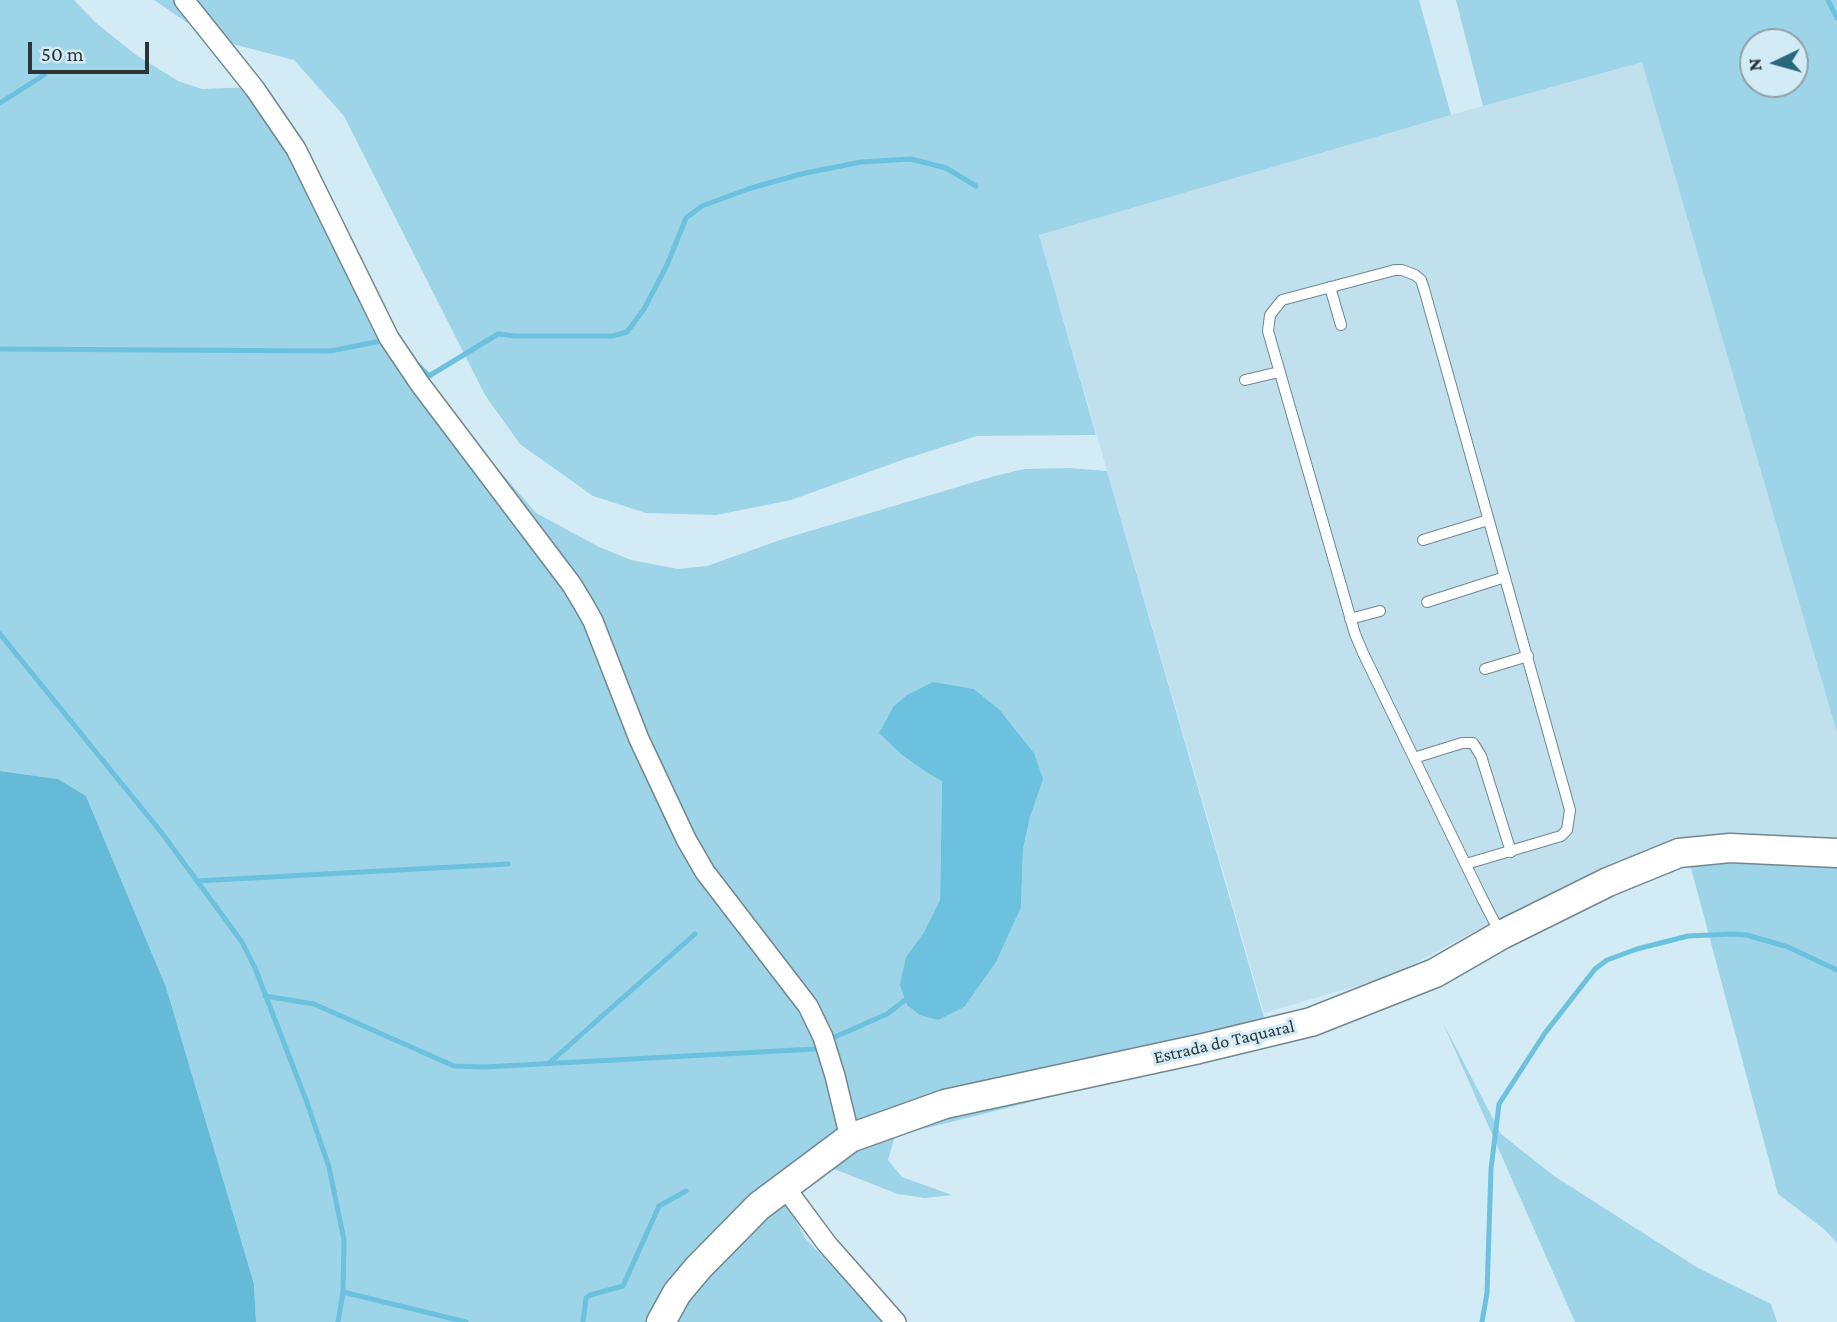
<!DOCTYPE html>
<html>
<head>
<meta charset="utf-8">
<style>
  body { margin:0 }
  #map { position:relative; width:1837px; height:1322px; overflow:hidden; background:#d3ebf5; font-family:"Crimson Pro",serif }
  canvas { display:block }
  .north { position:absolute; left:1739px; top:28px; width:70px; height:70px; box-sizing:border-box; background:#d3ebf5; border:2px solid #90a2a9; border-radius:50%; rotate:265deg; font-size:19px; font-weight:700; line-height:28px; text-align:center; color:#2b3438 }
  .north::after { content:''; display:block; margin:auto; width:24px; height:32px; background:#29697e; clip-path:polygon(50% 0,100% 100%,50% 72%,0 100%) }
  .scale { position:absolute; left:28px; top:42px; width:121px; height:32px; box-sizing:border-box; border:4px solid #2b3438; border-top:0; padding-left:9px; font-size:21px; line-height:24px; white-space:nowrap; color:#2b3438; -webkit-text-stroke:5px #d3ebf5; paint-order:stroke }
</style>
</head>
<body>
<div id="map">
<canvas width="1837" height="1322"></canvas>
<div class="north">N</div>
<div class="scale">50 m</div>
</div>
<script>
const ctx = document.querySelector('canvas').getContext('2d');
ctx.lineJoin = 'round';
function fill(path, color) { ctx.fillStyle = color; ctx.fill(path, 'evenodd'); }
const shape = rows => new Path2D(rows.map(r => 'M' + r).join(''));
function trace(path, color, width, dash) { ctx.strokeStyle = color; ctx.lineWidth = width; ctx.lineCap = dash ? 'butt' : 'round'; ctx.setLineDash(dash || []); ctx.stroke(path); }
function drawText(font, color, halo, rows, align = 'center') {
  ctx.font = font + ' "Crimson Pro",serif'; ctx.lineWidth = 6; ctx.setLineDash([]); ctx.textBaseline = 'middle'; ctx.strokeStyle = halo; ctx.fillStyle = color; for (const [text, x, y, turn = 0] of rows) {
    ctx.save(); ctx.translate(x, y); ctx.rotate((+turn || 0) * Math.PI / 180); ctx.textAlign = isNaN(turn) ? turn : align; if (halo) ctx.strokeText(text, 0, 0); ctx.fillText(text, 0, 0); ctx.restore();
  }
}
fill(shape([
  [1642,61,1837,733,1837,839,1694,837,1668,841,1454,942,1394,975,1264,1013,1039,235,1299,158]
]), '#c0e0ed');
fill(shape([
  [0,0,74,0,95,22,136,55,178,81,202,89,252,87,269,92,285,119,380,303,445,408,536,513,599,547,631,560,678,569,707,566,783,539,991,477,1024,469,1068,468,1107,471,1271,1042,895,1136,888,1160,902,1177,952,1195,925,1198,898,1194,834,1169,829,1169,807,1185,795,1208,796,1220,805,1238,885,1322,256,1322,254,1284,166,987,86,796,58,779,0,771],
  [974,689,999,709,1034,753,1030,817,1023,849,1021,907,906,957,924,932,940,900,942,780,926,772,902,755,880,733],
  [154,0,1419,0,1451,115,1039,235,1096,435,977,436,902,460,791,500,716,515,646,513,593,496,520,444,485,395,344,116,294,60,210,38],
  [1456,0,1837,0,1837,733,1642,62,1483,106],
  [1753,42,1795,42,1795,84,1753,84],
  [1694,837,1837,839,1837,1243,1824,1229,1778,1194,1683,838],
  [1443,1023,1501,1134,1554,1176,1698,1268,1771,1304,1777,1322,1575,1322]
]), '#9dd4e8');
fill(shape([
  [0,771,58,779,86,796,166,987,254,1284,256,1322,0,1322]
]), '#65bad7');
fill(shape([
  [933,682,974,689,999,709,1034,753,1043,779,1030,817,1023,849,1021,907,996,962,964,1007,938,1020,920,1015,907,1005,900,985,906,957,924,932,940,900,942,781,926,772,902,755,879,733,894,706,907,695]
]), '#6cc1de');
trace(shape([
  [1828,0,1837,18],
  [0,103,44,75],
  [0,349,330,351,386,340],
  [418,365,429,376,498,334,515,336,613,336,627,332,644,309,667,265,686,218,702,206,748,189,801,174,861,162,911,159,946,168,976,186],
  [0,634,161,832,242,942,255,968,306,1100,329,1167,344,1240,343,1292,338,1322],
  [197,881,508,864],
  [265,996,314,1004,454,1066,485,1067,815,1049,820,1045],
  [828,1040,887,1014,909,997],
  [548,1064,695,934],
  [343,1292,466,1322],
  [583,1322,586,1298,590,1295,623,1286,659,1206,686,1191],
  [1482,1322,1487,1293,1491,1169,1499,1104,1545,1033,1595,969,1607,960,1637,949,1688,936,1732,934,1747,935,1788,947,1837,970]
]), '#6cc1de', 5);
const lane = shape([
  [1330,287,1341,325],
  [1245,380,1279,372],
  [1423,540,1488,520],
  [1427,602,1505,577],
  [1350,619,1380,611],
  [1485,669,1528,656],
  [1414,758,1462,743,1473,743,1481,756,1511,852],
  [1466,864,1561,836,1567,830,1570,810,1424,289,1421,280,1415,275,1402,270,1395,270,1282,300,1270,315,1268,331,1355,634,1363,653,1481,896,1500,933]
]);
const street = shape([
  [184,0,255,89,296,149,389,338,420,384,572,585,584,605,593,621,639,739,686,839,705,872,808,1006,823,1037,835,1076,850,1138],
  [784,1186,827,1244,896,1322]
]);
const secondary = shape([
  [661,1322,677,1293,698,1268,759,1206,850,1138,945,1104,1199,1049,1311,1022,1435,973,1501,935,1608,882,1679,853,1730,848,1837,853]
]);
trace(lane, '#70878f', 12);
trace(street, '#70878f', 22);
trace(secondary, '#70878f', 31);
trace(lane, '#fff', 10);
trace(street, '#fff', 19);
trace(secondary, '#fff', 28);
drawText('18px', '#2b3438', '#d3ebf5', [
  ["Estrada do Taquaral",1224,1042,-13]
]);
</script>
</body>
</html>
